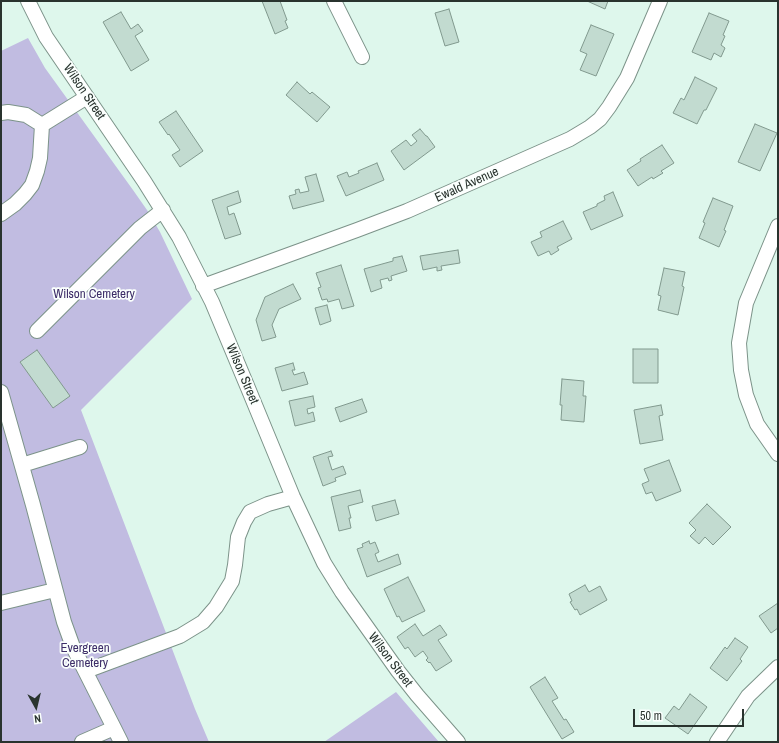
<!DOCTYPE html>
<html>
<head>
<meta charset="utf-8">
<style>
  body { margin:0 }
  #map { position:relative; width:779px; height:743px; overflow:hidden; background:#def7ec; font-family:"Archivo Narrow",sans-serif }
  canvas { display:block }
  .frame { position:absolute; inset:0; border:2px solid #29332e; pointer-events:none }
  .north { position:absolute; left:16px; top:687px; width:40px; height:40px; -webkit-text-stroke:3px #fafffd; paint-order:stroke; rotate:172deg; font-size:11px; font-weight:700; line-height:16px; text-align:center; color:#29332e }
  .north::after { content:''; display:block; margin:auto; width:14px; height:18px; background:#29332e; clip-path:polygon(50% 0,100% 100%,50% 72%,0 100%) }
  .scale { position:absolute; left:633px; top:709px; width:111px; height:18px; box-sizing:border-box; border:2px solid #29332e; border-top:0; padding-left:5px; font-size:12px; line-height:14px; white-space:nowrap; color:#29332e; -webkit-text-stroke:3px #fafffd; paint-order:stroke }
</style>
</head>
<body>
<div id="map">
<canvas width="779" height="743"></canvas>
<div class="frame"></div>
<div class="north">N</div>
<div class="scale">50 m</div>
</div>
<script>
const ctx = document.querySelector('canvas').getContext('2d');
ctx.lineJoin = 'round';
function fill(path, color) { ctx.fillStyle = color; ctx.fill(path, 'evenodd'); }
const shape = rows => new Path2D(rows.map(r => 'M' + r).join(''));
function trace(path, color, width, dash) { ctx.strokeStyle = color; ctx.lineWidth = width; ctx.lineCap = dash ? 'butt' : 'round'; ctx.setLineDash(dash || []); ctx.stroke(path); }
function drawText(font, color, halo, rows, align = 'center') {
  ctx.font = font + ' "Archivo Narrow",sans-serif'; ctx.lineWidth = 3.5; ctx.setLineDash([]); ctx.textBaseline = 'middle'; ctx.strokeStyle = halo; ctx.fillStyle = color; for (const [text, x, y, turn = 0] of rows) {
    ctx.save(); ctx.translate(x, y); ctx.rotate((+turn || 0) * Math.PI / 180); ctx.textAlign = isNaN(turn) ? turn : align; if (halo) ctx.strokeText(text, 0, 0); ctx.fillText(text, 0, 0); ctx.restore();
  }
}
fill(shape([
  [28,38,45,68,133,190,147,210,160,232,192,299,81,410,195,709,209,742,1,742,1,51],
  [396,692,439,742,324,742]
]), '#c1bce1');
const building = shape([
  [262,1,280,1,287,20,285,21,288,28,275,34,262,1],
  [587,1,608,1,605,9,587,1],
  [449,9,459,42,445,46,435,13,449,9],
  [121,12,131,29,138,24,143,31,135,36,149,60,131,71,103,22,121,12],
  [709,13,729,21,723,35,725,36,721,45,725,48,721,57,714,53,711,60,692,52,709,13],
  [591,25,614,34,596,76,580,70,587,54,580,51,591,25],
  [695,77,717,88,706,110,704,110,697,124,673,113,681,98,684,100,695,77],
  [297,82,310,94,312,92,330,107,317,122,286,95,297,82],
  [176,111,203,151,180,167,172,155,180,150,169,134,168,135,159,122,176,111],
  [755,124,777,133,760,171,738,162,755,124],
  [420,129,426,136,427,136,435,147,404,170,391,151,406,140,411,146,417,141,412,135,420,129],
  [662,145,674,163,661,171,663,173,653,179,652,177,638,186,627,170,641,161,640,159,662,145],
  [377,163,384,180,346,196,337,176,347,172,349,177,359,173,358,171,377,163],
  [316,174,324,201,293,209,289,196,296,194,295,190,299,189,300,193,309,191,305,177,316,174],
  [238,191,241,202,227,207,229,215,234,213,241,234,225,239,212,200,238,191],
  [613,192,623,216,591,230,583,212,597,206,597,204,605,200,604,196,613,192],
  [713,198,733,206,724,230,726,231,719,247,699,238,705,223,703,222,713,198],
  [563,221,572,239,557,247,559,250,551,255,549,251,538,256,531,242,542,237,540,232,563,221],
  [458,250,460,263,441,266,442,270,437,271,437,267,423,270,420,256,458,250],
  [402,256,407,271,391,276,392,280,389,281,388,278,380,280,382,288,371,292,364,269,393,261,393,258,402,256],
  [341,265,354,306,342,309,339,299,328,302,327,299,322,300,318,288,321,287,316,273,341,265],
  [664,268,685,272,682,286,684,287,678,315,658,310,661,296,658,295,664,268],
  [293,284,301,299,279,309,272,325,276,337,262,341,256,320,265,297,293,284],
  [327,305,331,321,320,325,315,308,327,305],
  [633,349,658,349,658,383,633,383,633,349],
  [37,350,70,396,53,408,20,362,37,350],
  [293,363,295,370,292,370,294,375,304,372,308,384,282,391,275,368,293,363],
  [562,379,584,381,583,396,586,396,584,422,561,420,562,405,560,405,562,379],
  [313,396,315,407,307,409,308,414,313,412,315,421,295,426,289,401,313,396],
  [362,399,367,412,340,422,335,408,362,399],
  [661,405,663,415,659,416,663,440,640,444,634,410,661,405],
  [331,451,333,456,328,457,332,470,343,466,346,474,335,478,336,481,323,486,313,457,331,451],
  [669,460,681,491,656,501,652,492,646,494,642,484,649,481,644,469,669,460],
  [360,490,363,502,348,506,351,518,349,518,351,528,339,531,331,497,360,490],
  [395,500,399,514,376,521,372,506,395,500],
  [707,504,731,527,713,545,705,537,699,544,690,536,696,530,689,523,707,504],
  [369,541,370,544,375,542,379,552,375,554,378,562,398,554,401,564,367,577,357,549,363,547,362,544,369,541],
  [408,577,425,611,402,622,399,616,397,617,384,589,408,577],
  [585,585,589,592,600,586,607,600,580,615,577,609,575,610,570,602,572,601,569,594,585,585],
  [778,603,778,628,771,633,759,616,778,603],
  [415,624,423,636,440,625,447,635,438,640,452,661,436,671,430,662,429,663,426,660,428,658,423,651,415,657,408,647,405,649,397,637,415,624],
  [735,638,748,647,740,659,742,661,727,681,710,668,725,647,727,649,735,638],
  [545,677,558,698,552,701,564,720,566,719,574,732,562,739,530,687,545,677],
  [690,694,707,707,688,734,665,718,674,706,679,710,690,694]
]);
fill(building, '#c2dbd0');
trace(building, '#81998e', 1);
const minor = shape([
  [28,1,46,37,144,181,179,237,212,302,248,388,293,497,324,563,342,592,398,671,417,695,458,742],
  [334,1,362,57],
  [1,113,8,112,26,115,42,125,40,158,37,171,32,185,25,194,15,204,1,214],
  [42,125,87,97],
  [778,226,746,303,739,343,741,370,746,395,757,424,778,454],
  [203,286,357,230,407,211,570,139,590,127,600,119,609,107,627,78,660,1],
  [37,331,140,228,163,210],
  [1,392,33,505,64,622,73,647,114,728,82,742],
  [22,465,80,447],
  [1,603,55,590],
  [86,671,180,636,203,622,216,607,232,581,235,565,238,537,244,522,250,512,268,504,293,497],
  [114,728,121,742],
  [717,742,748,696,778,667]
]);
trace(minor, '#7c9389', 16);
trace(minor, '#fff', 14);
drawText('13px', '#29332e', '#fafffd', [
  ["Wilson Street",84,92,56],
  ["Ewald Avenue",467,185,-24],
  ["Wilson Street",242,374,67],
  ["Wilson Street",390,660,53]
]);
drawText('13px', '#3d2e68', '#fafffd', [
  ["Wilson Cemetery",94,295],
  ["Evergreen",85,649],
  ["Cemetery",85,664]
]);
</script>
</body>
</html>
